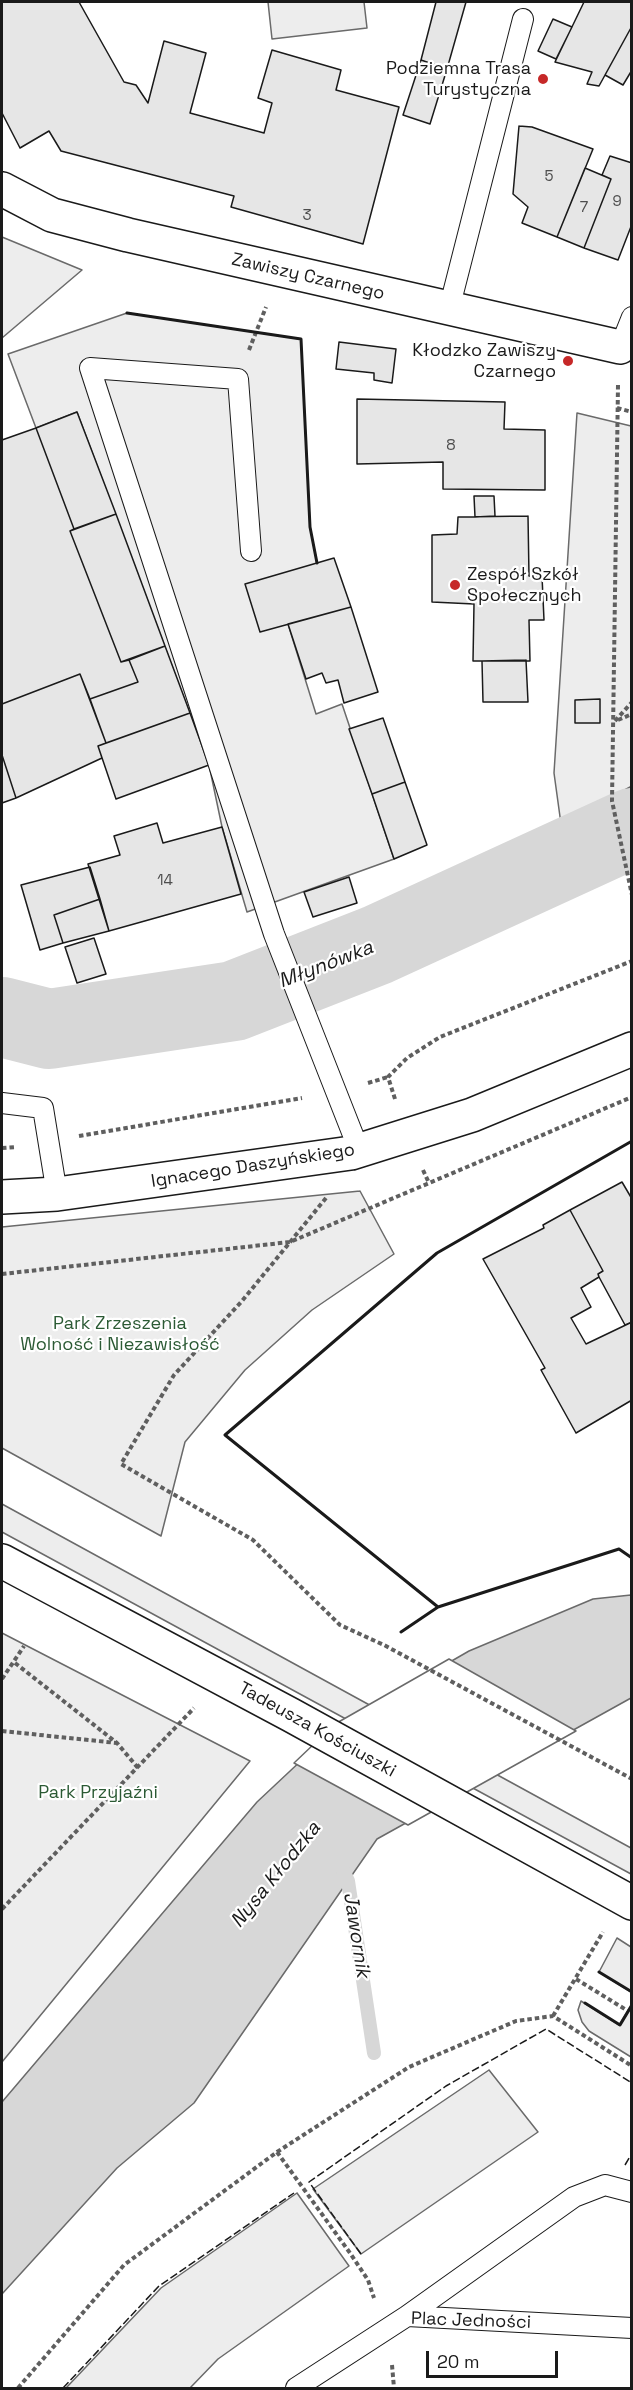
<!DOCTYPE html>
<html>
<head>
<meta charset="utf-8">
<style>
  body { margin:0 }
  #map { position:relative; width:633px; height:2390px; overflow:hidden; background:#fff; font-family:"Space Grotesk",sans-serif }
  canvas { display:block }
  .frame { position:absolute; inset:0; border:3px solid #1a1a1a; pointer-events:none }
  .scale { position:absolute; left:426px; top:2351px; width:132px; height:27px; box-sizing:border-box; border:3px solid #1a1a1a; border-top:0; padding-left:8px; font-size:18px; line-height:21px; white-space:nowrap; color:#1a1a1a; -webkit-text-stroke:4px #fff; paint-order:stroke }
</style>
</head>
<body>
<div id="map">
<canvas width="633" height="2390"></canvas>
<div class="frame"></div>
<div class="scale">20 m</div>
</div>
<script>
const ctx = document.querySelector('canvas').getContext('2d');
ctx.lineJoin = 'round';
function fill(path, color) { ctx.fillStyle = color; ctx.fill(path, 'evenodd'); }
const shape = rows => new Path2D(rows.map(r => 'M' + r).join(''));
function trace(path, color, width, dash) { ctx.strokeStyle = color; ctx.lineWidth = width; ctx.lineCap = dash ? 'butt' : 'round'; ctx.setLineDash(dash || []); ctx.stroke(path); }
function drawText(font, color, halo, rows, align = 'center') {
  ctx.font = font + ' "Space Grotesk",sans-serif'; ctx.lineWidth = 4.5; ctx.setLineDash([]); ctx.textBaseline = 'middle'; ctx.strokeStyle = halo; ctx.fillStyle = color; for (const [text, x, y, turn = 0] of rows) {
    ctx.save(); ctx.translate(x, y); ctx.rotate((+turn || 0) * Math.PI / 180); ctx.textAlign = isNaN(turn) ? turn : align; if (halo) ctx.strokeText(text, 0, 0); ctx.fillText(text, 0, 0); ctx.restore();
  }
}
const built = shape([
  [268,2,364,2,367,28,272,39,268,2],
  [2,237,82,270,2,338,2,237],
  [127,313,301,339,310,527,317,563,288,624,316,714,342,704,394,859,247,912,222,827,209,765,77,412,36,428,8,354,127,313],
  [577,413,631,426,632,786,561,824,554,773,577,413],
  [360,1191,394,1254,312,1310,245,1370,185,1442,161,1536,2,1448,2,1227,360,1191],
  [2,1504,631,1848,631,1874,2,1532,2,1504],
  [2,1633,250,1761,2,2062,2,1633],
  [617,1938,631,1947,631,1992,599,1972,617,1938],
  [581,2001,619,2025,631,2005,631,2057,589,2031,582,2022,578,2010,581,2001],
  [489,2070,538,2132,361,2254,313,2189,489,2070],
  [297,2193,349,2266,218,2359,190,2388,66,2388,161,2288,297,2193]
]);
fill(built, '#ededed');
trace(built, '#6a6a6a', 1.5);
const water = shape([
  [631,1595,631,1698,377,1839,194,2103,117,2168,2,2294,2,2102,257,1802,337,1727,469,1651,593,1599,631,1595]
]);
fill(water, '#d7d7d7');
trace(water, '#6a6a6a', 1.5);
const pier = shape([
  [449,1659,576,1731,408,1825,294,1763,335,1724,449,1659]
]);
fill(pier, '#fff');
trace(pier, '#6a6a6a', 1.5);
trace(shape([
  [341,1866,348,1881,374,2053]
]), '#d7d7d7', 14);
trace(shape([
  [2,1017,49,1029,234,1001,377,945,632,828]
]), '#d7d7d7', 80);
const building = shape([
  [2,2,79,2,124,82,136,85,148,103,164,41,206,53,190,113,264,133,272,103,258,98,272,50,341,70,336,90,399,107,363,244,231,207,234,196,61,151,49,131,20,148,2,113,2,2],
  [436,2,466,2,447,69,421,60,436,2],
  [584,2,632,2,632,26,599,86,587,84,592,72,555,62,584,2],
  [553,19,572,27,556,59,538,51,553,19],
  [632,26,632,70,623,85,605,75,632,26],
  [421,60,447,69,430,124,403,115,421,60],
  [519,126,532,127,593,149,557,237,522,223,528,207,513,194,519,126],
  [610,156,632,163,632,224,618,260,584,248,611,179,602,175,610,156],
  [585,168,611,179,584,248,557,237,585,168],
  [339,342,396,349,392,383,374,380,374,373,336,369,339,342],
  [357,399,505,402,504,429,545,430,545,490,443,489,443,462,357,464,357,399],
  [77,412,116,514,74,529,36,428,77,412],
  [36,428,74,529,70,531,121,662,129,660,138,682,90,699,80,674,2,704,2,440,36,428],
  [474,496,494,496,495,516,475,517,474,496],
  [116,514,165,646,121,662,70,531,116,514],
  [528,516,529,576,542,576,544,620,529,620,530,661,473,661,474,604,432,602,432,535,457,534,458,517,528,516],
  [334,558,351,607,260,632,245,584,334,558],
  [351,607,378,692,344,703,338,680,326,683,322,673,306,679,288,624,351,607],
  [165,646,190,713,106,743,90,699,138,682,129,660,165,646],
  [526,660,528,702,483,702,482,661,526,660],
  [80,674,106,743,98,746,102,758,16,798,2,755,2,704,80,674],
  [600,699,600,723,575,723,575,700,600,699],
  [190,713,209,765,116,799,98,746,190,713],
  [383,718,405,782,372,794,349,729,383,718],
  [2,755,16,798,2,803,2,755],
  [405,782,427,845,394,859,372,794,405,782],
  [157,823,163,843,222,827,241,894,109,931,88,864,120,855,114,836,157,823],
  [90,867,100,899,54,915,63,943,40,950,21,885,90,867],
  [349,877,357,903,313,917,304,892,349,877],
  [100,899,109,931,63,943,54,915,100,899],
  [94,938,106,974,77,983,65,947,94,938],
  [622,1182,632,1199,632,1322,625,1325,599,1277,598,1274,603,1271,570,1210,622,1182],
  [570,1210,603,1271,598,1274,599,1277,581,1288,591,1307,571,1318,586,1344,632,1322,632,1400,576,1433,541,1370,545,1368,483,1259,544,1228,543,1225,570,1210]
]);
fill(building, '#e6e6e6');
trace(building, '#1a1a1a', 1.5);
const service = shape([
  [449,309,523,19],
  [629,349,620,347,632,317],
  [251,551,238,379,90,368,274,934,359,1150],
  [2,1103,43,1108,57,1194],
  [407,2316,632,2328],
  [296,2388,407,2316,574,2197,605,2185,632,2192]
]);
const minor = shape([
  [2,189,52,215,128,235,620,347],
  [2,1197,57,1194,351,1153,472,1115,632,1049]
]);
const tertiary = shape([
  [2,1561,291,1715,632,1903]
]);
trace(service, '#1a1a1a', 22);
trace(minor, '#1a1a1a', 36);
trace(tertiary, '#1a1a1a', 36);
trace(shape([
  [249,350,266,307],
  [618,385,612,801,632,895],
  [617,408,632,412],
  [618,720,632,714],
  [615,721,632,702],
  [368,1083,388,1077],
  [395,1099,388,1077,407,1058,440,1037,632,961],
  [79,1136,302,1098],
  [2,1148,16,1147],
  [423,1170,429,1183],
  [326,1198,242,1301,174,1375,121,1464,253,1540,340,1625,384,1645,632,1779],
  [2,1274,290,1242,632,1097],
  [15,1663,117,1743,138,1768],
  [2,1679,24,1646],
  [2,1731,117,1743],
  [2,1909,194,1708],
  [576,1979,628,2011],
  [553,2016,603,1932],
  [277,2152,350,2253,368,2280,374,2298],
  [392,2365,394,2388],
  [18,2388,124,2265,277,2152,409,2067,516,2021,553,2016,632,2066]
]), '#5f5f5f', 4, [4.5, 3]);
trace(service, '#fff', 20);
trace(minor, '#fff', 33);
trace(tertiary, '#fff', 33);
trace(shape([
  [625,2165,632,2153],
  [361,2254,309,2182,446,2086,546,2029,632,2083],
  [63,2388,159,2286,294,2193]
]), '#1a1a1a', 1.5, [8, 3]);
trace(shape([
  [127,313,301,339,310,527,317,563],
  [438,1607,225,1435,437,1253,632,1141],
  [401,1632,438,1607,619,1549,632,1558],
  [599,1972,632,1992],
  [585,2003,620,2025,632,2005]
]), '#1a1a1a', 3);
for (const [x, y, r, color] of [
  [543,79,6,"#c62828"],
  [568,361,6,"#c62828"],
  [455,585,6,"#c62828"]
]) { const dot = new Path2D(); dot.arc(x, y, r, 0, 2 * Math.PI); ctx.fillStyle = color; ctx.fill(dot); trace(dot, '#fff', 2); }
drawText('15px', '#4d4d4d', null, [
  ["5",549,177],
  ["9",617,202],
  ["7",584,208],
  ["3",307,216],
  ["8",451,446],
  ["14",165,881]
]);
drawText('18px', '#1a1a1a', '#fff', [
  ["Podziemna Trasa",531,69],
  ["Turystyczna",531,90],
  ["Kłodzko Zawiszy",556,351],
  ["Czarnego",556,372],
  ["Zespół Szkół",467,575,"left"],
  ["Społecznych",467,596,"left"]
], 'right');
drawText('18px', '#1a1a1a', '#fff', [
  ["Zawiszy Czarnego",308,277,13],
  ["Ignacego Daszyńskiego",253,1166,-9],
  ["Tadeusza Kościuszki",317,1730,29],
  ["Plac Jedności",471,2321,2]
]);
drawText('18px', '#2b5a34', '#fff', [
  ["Park Zrzeszenia",120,1324],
  ["Wolność i Niezawisłość",120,1345],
  ["Park Przyjaźni",98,1793]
]);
drawText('italic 20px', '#1a1a1a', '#fff', [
  ["Młynówka",326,965,-21],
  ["Nysa Kłodzka",276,1875,-51],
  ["Jawornik",356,1935,81]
]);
</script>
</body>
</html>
